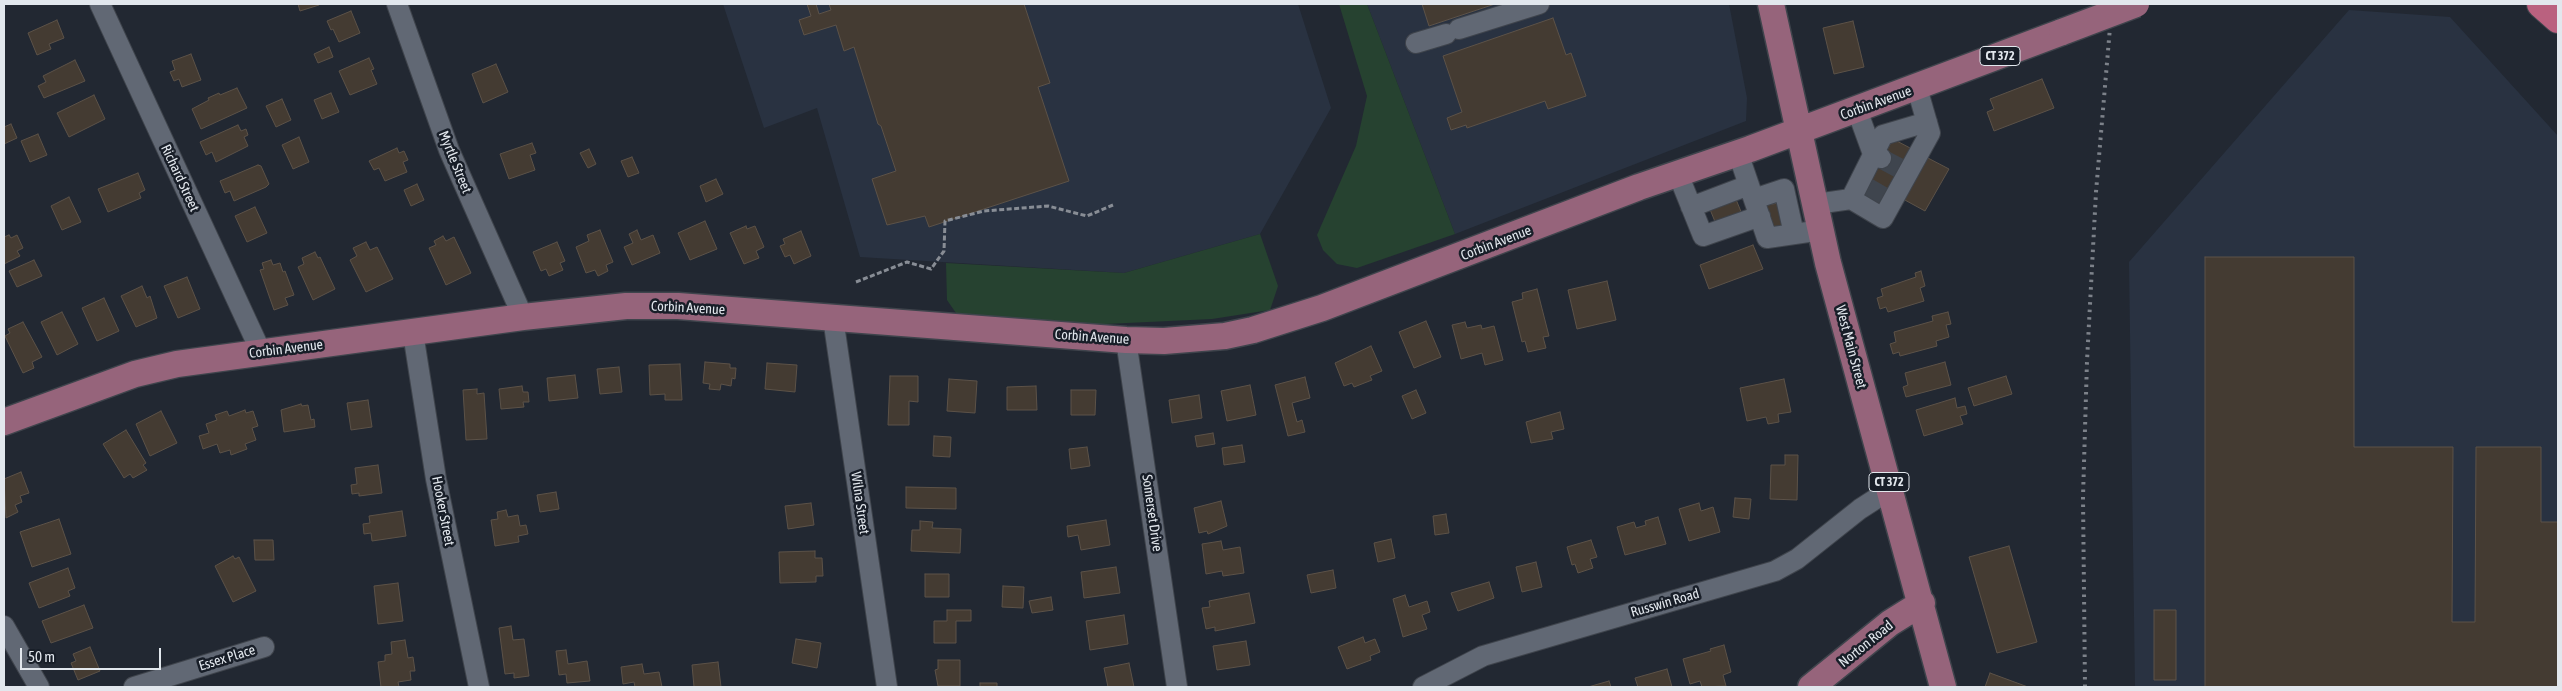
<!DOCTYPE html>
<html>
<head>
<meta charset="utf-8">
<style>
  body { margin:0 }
  #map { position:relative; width:2562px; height:691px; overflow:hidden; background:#222832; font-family:"Asap Condensed",sans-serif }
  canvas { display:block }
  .frame { position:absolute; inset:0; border:5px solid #e2e7ed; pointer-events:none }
  .scale { position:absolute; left:20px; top:648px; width:141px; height:22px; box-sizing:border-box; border:2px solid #e2e7ed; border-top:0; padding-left:6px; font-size:15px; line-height:18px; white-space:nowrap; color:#e2e7ed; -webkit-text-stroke:4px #181e28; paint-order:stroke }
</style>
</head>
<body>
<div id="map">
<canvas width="2562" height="691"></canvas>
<div class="frame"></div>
<div class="scale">50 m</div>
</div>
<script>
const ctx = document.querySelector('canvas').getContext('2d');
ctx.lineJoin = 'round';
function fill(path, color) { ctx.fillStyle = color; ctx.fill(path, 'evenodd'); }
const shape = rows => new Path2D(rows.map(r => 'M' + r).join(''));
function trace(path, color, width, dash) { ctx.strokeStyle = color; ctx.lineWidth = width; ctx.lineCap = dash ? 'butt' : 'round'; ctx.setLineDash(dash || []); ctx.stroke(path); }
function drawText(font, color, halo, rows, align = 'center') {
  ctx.font = font + ' "Asap Condensed",sans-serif'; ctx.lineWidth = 5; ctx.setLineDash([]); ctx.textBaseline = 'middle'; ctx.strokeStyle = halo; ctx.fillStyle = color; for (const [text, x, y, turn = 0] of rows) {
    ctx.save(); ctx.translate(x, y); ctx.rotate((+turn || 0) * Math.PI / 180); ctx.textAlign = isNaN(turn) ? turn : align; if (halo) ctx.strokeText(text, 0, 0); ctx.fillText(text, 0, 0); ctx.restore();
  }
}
fill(shape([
  [723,4,1298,4,1331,108,1260,234,1124,273,860,257,817,108,764,128],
  [1367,4,1729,4,1747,98,1746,121,1455,234],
  [2349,10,2450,17,2558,136,2558,687,2135,687,2129,262]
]), '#293241');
fill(shape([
  [1339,4,1367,4,1455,234,1357,268,1337,264,1323,250,1317,235,1356,146,1367,96],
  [1260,234,1278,286,1270,310,1212,319,1084,325,956,313,947,300,946,263,1124,273]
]), '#264230');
const building = shape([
  [298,4,319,4,319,5,300,11,298,4],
  [807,4,816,4,819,14,831,10,829,4,1024,4,1050,83,1038,87,1069,181,929,227,925,216,887,225,872,179,896,171,881,126,878,124,854,47,844,51,836,25,804,35,799,20,811,16,807,4],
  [1422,4,1495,4,1429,26,1422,4],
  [351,11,360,33,339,42,333,29,331,30,327,21,351,11],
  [1553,18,1566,55,1571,53,1586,96,1548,109,1545,101,1467,128,1466,125,1451,130,1447,118,1462,112,1443,56,1553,18],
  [57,20,64,38,49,44,51,49,37,55,28,33,57,20],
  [1853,21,1864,67,1834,74,1823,28,1853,21],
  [329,47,333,57,318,63,314,54,329,47],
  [191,54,201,80,182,87,179,79,174,81,170,72,175,70,172,61,191,54],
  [369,58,374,69,371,70,377,84,350,95,339,71,369,58],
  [75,60,85,81,44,98,38,86,46,82,43,76,75,60],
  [496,64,508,92,483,103,472,74,496,64],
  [2042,79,2054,108,1994,131,1987,112,1994,109,1990,99,2042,79],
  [237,88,247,108,201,129,192,109,209,100,208,98,219,93,220,95,237,88],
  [331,93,339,112,322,119,314,100,331,93],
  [94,95,105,119,69,137,57,113,94,95],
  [282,99,291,120,276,127,266,106,282,99],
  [11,124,17,138,4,144,4,127,11,124],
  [238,125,241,131,246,129,248,135,244,137,248,146,216,162,212,152,206,155,200,142,238,125],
  [38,134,47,155,30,162,21,141,38,134],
  [299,137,309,162,293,169,282,145,299,137],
  [1893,139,1912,149,1880,206,1862,195,1893,139],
  [532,143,536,153,530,155,535,170,509,179,500,154,532,143],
  [397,148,399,153,404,151,408,160,403,162,407,172,385,181,379,168,374,170,369,161,397,148],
  [589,149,596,164,588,168,580,153,589,149],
  [632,157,639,173,628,177,621,161,632,157],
  [1926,157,1949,169,1925,211,1903,199,1926,157],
  [258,165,261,166,269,184,266,187,234,201,230,191,225,193,220,181,258,165],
  [138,173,145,190,139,193,141,198,108,212,98,189,138,173],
  [716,179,723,194,706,202,700,186,716,179],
  [417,184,424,200,411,206,404,190,417,184],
  [69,197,81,222,62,230,51,206,69,197],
  [1735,197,1742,214,1716,224,1709,207,1735,197],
  [1784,202,1789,225,1771,229,1767,205,1784,202],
  [255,207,267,233,247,242,235,216,255,207],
  [705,221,717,249,690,260,678,233,705,221],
  [746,226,747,229,755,226,764,247,756,251,759,258,744,264,730,233,746,226],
  [600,230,613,262,606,265,608,271,598,276,595,270,586,273,576,247,589,241,587,235,600,230],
  [637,230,641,240,653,235,660,253,632,265,624,247,633,243,629,234,637,230],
  [801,231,811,256,794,264,790,255,785,257,780,246,785,244,783,239,801,231],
  [9,235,11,238,17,235,23,248,17,251,20,256,4,264,4,237,9,235],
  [443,236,446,241,454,237,471,273,446,285,429,248,436,245,434,241,443,236],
  [366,242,370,250,377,247,393,279,366,292,350,260,357,256,353,248,366,242],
  [557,242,565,261,560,263,563,270,549,276,546,269,541,271,533,252,557,242],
  [1753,245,1763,269,1709,289,1700,265,1753,245],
  [315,252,318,258,320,257,335,289,313,300,298,267,304,264,302,258,315,252],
  [2205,257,2354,257,2354,447,2453,447,2452,622,2475,622,2476,447,2541,447,2541,522,2558,522,2558,687,2205,687,2205,257],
  [34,260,42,276,17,287,9,271,34,260],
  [271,260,273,265,280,263,283,272,285,271,294,295,285,298,288,305,274,310,260,270,264,269,262,263,271,260],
  [1921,271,1925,286,1920,288,1924,301,1888,312,1886,307,1880,309,1877,298,1883,296,1881,289,1916,277,1915,273,1921,271],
  [187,277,200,309,178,318,164,286,187,277],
  [1607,281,1616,320,1577,329,1568,290,1607,281],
  [142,286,147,298,150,296,157,318,136,327,121,296,142,286],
  [1537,289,1549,336,1543,337,1546,348,1528,352,1525,341,1522,342,1512,302,1523,299,1522,293,1537,289],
  [104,298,119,331,97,341,82,308,104,298],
  [62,312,78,344,57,355,41,322,62,312],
  [1948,312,1951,324,1946,325,1949,337,1936,341,1937,346,1900,356,1899,352,1893,354,1890,344,1896,342,1894,332,1933,321,1932,316,1948,312],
  [1426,321,1441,357,1414,368,1399,332,1426,321],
  [23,322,42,357,32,362,34,368,23,373,5,336,10,333,8,329,23,322],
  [1465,322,1467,328,1481,325,1482,329,1494,326,1503,360,1485,365,1482,353,1461,359,1452,325,1465,322],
  [1371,346,1382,371,1370,376,1372,380,1354,387,1352,383,1344,386,1335,363,1371,346],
  [705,362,730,364,730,368,736,368,735,379,732,378,731,386,721,384,720,390,709,389,710,384,703,383,705,362],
  [1945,362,1951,385,1906,397,1903,387,1908,385,1905,373,1945,362],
  [767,363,797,365,795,392,765,389,767,363],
  [680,364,682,400,665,400,665,394,650,395,649,365,680,364],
  [619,367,622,392,600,394,597,369,619,367],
  [575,375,578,398,549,401,547,378,575,375],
  [890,376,918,376,918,402,909,401,909,425,888,425,890,376],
  [2006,376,2012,394,1974,406,1968,388,2006,376],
  [1305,377,1310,398,1292,403,1297,422,1302,420,1305,432,1288,436,1275,385,1305,377],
  [949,379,977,381,975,413,947,411,949,379],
  [1784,379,1791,412,1778,414,1779,422,1768,424,1766,417,1747,421,1740,388,1784,379],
  [1250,385,1256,415,1227,421,1221,391,1250,385],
  [522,386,523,392,528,392,529,402,523,402,524,407,501,409,499,389,522,386],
  [1036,386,1037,410,1007,410,1007,387,1036,386],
  [477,389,477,394,484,393,487,439,466,440,463,390,477,389],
  [1071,390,1096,390,1095,415,1071,415,1071,390],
  [1416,390,1426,413,1412,419,1402,396,1416,390],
  [1199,395,1202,418,1172,423,1169,400,1199,395],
  [1955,398,1957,408,1965,406,1967,414,1960,416,1963,424,1924,436,1916,410,1955,398],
  [368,400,372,427,351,430,347,403,368,400],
  [301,404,302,406,308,405,311,420,314,419,315,427,284,432,281,410,301,404],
  [245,410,246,413,253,411,258,426,252,428,256,440,245,444,247,449,231,455,230,450,220,453,217,444,203,449,199,436,209,433,206,424,217,420,215,415,227,411,229,416,245,410],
  [161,411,177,443,150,456,136,424,161,411],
  [1560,412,1564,429,1551,432,1553,439,1531,443,1526,422,1560,412],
  [126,430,146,463,143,465,147,470,133,478,130,474,124,478,103,444,126,430],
  [1213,433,1215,444,1197,447,1195,436,1213,433],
  [934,436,951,437,950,457,933,456,934,436],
  [1242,445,1245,462,1224,465,1222,448,1242,445],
  [1087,447,1090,466,1071,469,1069,449,1087,447],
  [1785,455,1798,455,1797,500,1770,499,1771,465,1785,465,1785,455],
  [378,465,382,493,359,496,359,493,352,494,351,485,357,484,355,468,378,465],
  [21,472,29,493,20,496,22,502,15,505,18,512,6,518,4,479,21,472],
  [906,487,956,488,956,509,906,508,906,487],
  [556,492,559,509,540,512,537,495,556,492],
  [1735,498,1751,499,1749,519,1733,517,1735,498],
  [1221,501,1227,526,1208,534,1207,531,1199,533,1194,508,1221,501],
  [811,503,814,525,788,529,785,506,811,503],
  [1699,503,1701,511,1713,507,1720,532,1689,541,1679,509,1699,503],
  [506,510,508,517,518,515,520,526,526,525,528,534,518,536,519,542,495,546,491,520,498,519,497,512,506,510],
  [402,511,406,536,372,541,371,533,364,534,363,524,370,523,369,516,402,511],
  [1446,514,1449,533,1435,535,1433,516,1446,514],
  [1658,517,1666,544,1625,555,1617,527,1634,522,1636,528,1646,525,1645,521,1658,517],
  [59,519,71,554,32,567,20,532,59,519],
  [1106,520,1110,545,1081,550,1078,535,1068,537,1067,526,1106,520],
  [920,521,933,522,932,528,961,529,960,553,911,551,912,530,920,530,920,521],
  [1391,539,1395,558,1378,562,1374,543,1391,539],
  [254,540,273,540,274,560,255,560,254,540],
  [1591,540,1597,557,1590,559,1593,568,1578,573,1575,564,1572,565,1567,547,1591,540],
  [1221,541,1223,550,1240,547,1244,573,1223,576,1222,571,1206,574,1202,544,1221,541],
  [2009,546,2037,642,1997,653,1969,557,2009,546],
  [815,551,815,558,822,558,823,576,816,576,816,582,780,583,779,552,815,551],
  [233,556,235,559,239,557,256,591,233,602,215,566,233,556],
  [1536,562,1542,587,1522,592,1516,567,1536,562],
  [1116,567,1120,593,1084,598,1081,572,1116,567],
  [68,568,75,588,68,591,70,596,39,608,29,583,68,568],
  [1333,570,1336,588,1311,593,1307,575,1333,570],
  [925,574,949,574,949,597,925,597,925,574],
  [1489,582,1494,598,1458,611,1451,593,1489,582],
  [398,583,403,621,378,624,374,586,398,583],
  [1003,586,1024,587,1023,608,1002,607,1003,586],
  [1249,593,1255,623,1215,631,1215,627,1206,629,1202,608,1210,607,1209,601,1249,593],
  [1405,595,1409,607,1427,601,1430,612,1422,615,1427,629,1403,637,1393,599,1405,595],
  [1051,597,1053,610,1032,613,1029,601,1051,597],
  [84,605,93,628,51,643,42,621,84,605],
  [947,610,971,610,971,621,956,621,956,643,934,643,934,621,947,621,947,610],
  [2154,610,2176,610,2176,680,2154,680,2154,610],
  [1124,615,1128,644,1090,650,1086,621,1124,615],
  [511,626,513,640,524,639,529,676,514,678,514,673,505,674,499,628,511,626],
  [1363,637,1365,643,1375,639,1380,652,1370,656,1371,660,1347,669,1338,647,1363,637],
  [796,639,821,643,817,668,792,663,796,639],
  [405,640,408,658,413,657,415,671,410,671,411,680,398,682,399,687,381,687,378,662,385,661,385,655,392,654,391,642,405,640],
  [1246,641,1250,665,1217,670,1213,646,1246,641],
  [1724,645,1731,672,1723,675,1726,686,1702,687,1700,681,1690,684,1683,659,1711,651,1710,649,1724,645],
  [90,647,100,671,78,680,71,663,76,661,73,654,90,647],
  [566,650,568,664,587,661,590,681,567,683,566,674,559,675,556,651,566,650],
  [938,660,960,660,960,686,938,686,935,670,938,669,938,660],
  [718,662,721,687,694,687,692,665,718,662],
  [1129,663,1134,687,1108,687,1104,668,1129,663],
  [642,664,644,674,659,672,662,687,635,687,634,682,623,684,621,667,642,664],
  [1667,669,1672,687,1638,687,1635,678,1667,669],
  [1990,673,2028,687,1985,687,1990,673],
  [1609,681,1611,687,1588,687,1609,681],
  [980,683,997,683,997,687,980,687,980,683]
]);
fill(building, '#443b32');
trace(building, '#5c5248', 1);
trace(shape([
  [1882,159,1901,169],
  [1866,187,1885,198]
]), '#3f454e', 20, [20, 10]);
const minor = shape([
  [100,4,261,352],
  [397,4,449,150,523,317],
  [1459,29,1539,4],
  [1416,43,1446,34],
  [1857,110,1873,154,1881,158],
  [1738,153,1767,238,1822,230],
  [1678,174,1703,236,1760,216],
  [1754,199,1784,189,1794,234],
  [1851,199,1883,135,1927,122],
  [1816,204,1851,199,1883,218,1930,133,1917,88],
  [1691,207,1749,185],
  [833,318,887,687],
  [413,333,436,479,479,687],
  [1126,340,1177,687],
  [4,626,39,687],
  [134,687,264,647],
  [1423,687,1483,656,1775,571,1797,559,1860,509,1891,489]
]);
const major = shape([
  [1771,4,1828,263,1943,687],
  [4,422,135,374,177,364,523,317,626,306,678,306,1126,340,1164,341,1225,336,1253,330,1322,308,1639,187,1750,149,2062,32],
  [1811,687,1890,623,1922,603]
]);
const highway = shape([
  [2541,4,2558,19]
]);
trace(minor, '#3f444c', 22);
trace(major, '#3f444c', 29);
trace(highway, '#3f444c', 30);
trace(shape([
  [856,282,907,262,931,269,944,251,945,221,984,211,1048,206,1087,216,1113,205]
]), '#888d95', 3, [5, 2.5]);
trace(minor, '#616874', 20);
trace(major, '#96647b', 26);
trace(highway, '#ba617f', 28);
trace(shape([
  [2085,687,2083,497,2087,361,2096,192,2112,4]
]), '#7d828a', 4, [2.5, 5]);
const majorBridge = shape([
  [2062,32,2136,4]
]);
trace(majorBridge, '#3f444c', 29, []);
trace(majorBridge, '#96647b', 26);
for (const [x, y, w] of [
  [2000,56,40],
  [1889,482,40]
]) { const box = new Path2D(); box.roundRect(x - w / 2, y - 9.5, w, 19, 4); ctx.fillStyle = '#181e28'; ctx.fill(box); trace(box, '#e2e7ed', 1); }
drawText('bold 12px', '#e2e7ed', null, [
  ["CT 372",2000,56],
  ["CT 372",1889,482]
]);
drawText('14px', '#e2e7ed', '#181e28', [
  ["Corbin Avenue",1876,103,-20],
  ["Myrtle Street",455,162,68],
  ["Richard Street",180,178,65],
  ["Corbin Avenue",1496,243,-21],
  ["Corbin Avenue",688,308,3],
  ["Corbin Avenue",1092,337,4],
  ["West Main Street",1851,347,75],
  ["Corbin Avenue",286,349,-7],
  ["Wilna Street",860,503,82],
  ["Hooker Street",443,511,79],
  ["Somerset Drive",1152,513,82],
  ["Russwin Road",1665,603,-16],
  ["Norton Road",1866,644,-39],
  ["Essex Place",227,658,-17]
]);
</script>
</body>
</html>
